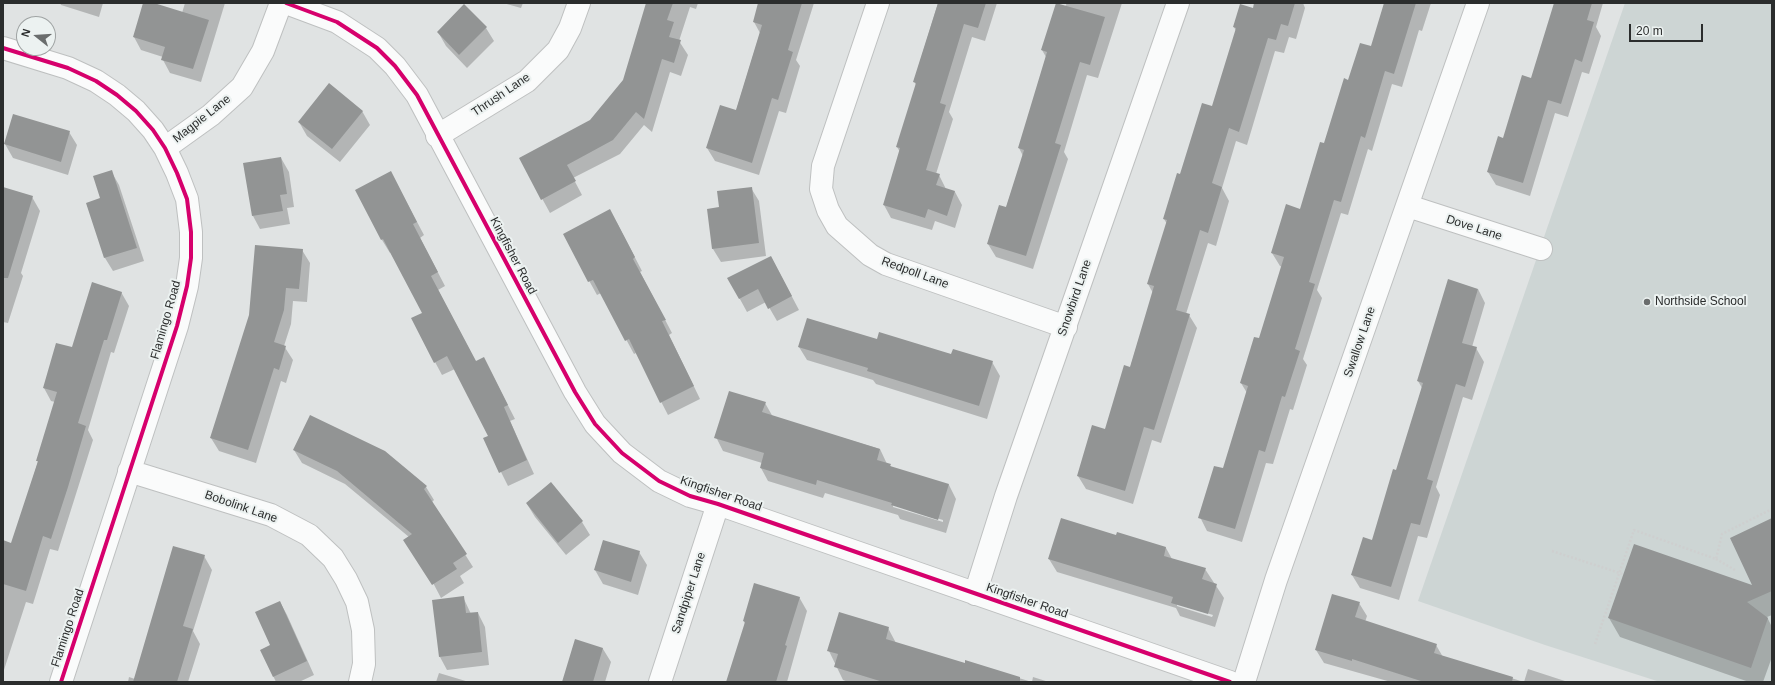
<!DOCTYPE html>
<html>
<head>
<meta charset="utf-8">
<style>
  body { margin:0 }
  #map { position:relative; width:1775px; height:685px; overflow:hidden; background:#e0e3e3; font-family:Arial,sans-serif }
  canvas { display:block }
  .frame { position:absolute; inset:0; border:4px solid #2b2d2d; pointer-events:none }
  .north { position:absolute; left:16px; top:16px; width:40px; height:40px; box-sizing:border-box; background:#ecf2f1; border:1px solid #9fa3a3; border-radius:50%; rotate:287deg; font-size:11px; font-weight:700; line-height:16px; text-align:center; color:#2b2d2d }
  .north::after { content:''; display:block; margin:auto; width:14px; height:18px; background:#6a6d6d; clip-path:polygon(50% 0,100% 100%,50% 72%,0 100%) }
  .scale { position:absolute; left:1629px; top:24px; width:74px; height:18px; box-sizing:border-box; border:2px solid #2b2d2d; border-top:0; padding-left:5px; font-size:12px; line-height:14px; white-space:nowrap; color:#2b2d2d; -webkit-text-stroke:3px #ecf2f1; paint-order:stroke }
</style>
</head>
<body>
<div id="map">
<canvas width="1775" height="685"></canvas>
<div class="frame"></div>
<div class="north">N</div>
<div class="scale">20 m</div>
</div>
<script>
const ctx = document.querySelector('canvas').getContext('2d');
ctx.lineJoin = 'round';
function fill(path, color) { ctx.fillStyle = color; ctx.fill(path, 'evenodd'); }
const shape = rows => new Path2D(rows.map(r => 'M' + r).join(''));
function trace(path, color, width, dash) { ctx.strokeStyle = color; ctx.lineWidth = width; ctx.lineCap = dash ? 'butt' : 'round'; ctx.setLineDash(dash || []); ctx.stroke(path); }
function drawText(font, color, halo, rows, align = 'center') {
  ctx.font = font + ' Arial,sans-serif'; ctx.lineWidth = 4; ctx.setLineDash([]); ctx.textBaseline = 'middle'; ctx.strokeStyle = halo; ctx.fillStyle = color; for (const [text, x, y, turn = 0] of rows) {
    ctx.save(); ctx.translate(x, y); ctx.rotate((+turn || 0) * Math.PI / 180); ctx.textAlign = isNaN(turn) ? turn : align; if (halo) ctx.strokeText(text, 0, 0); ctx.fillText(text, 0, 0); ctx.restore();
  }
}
fill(shape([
  [1625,3,1772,3,1772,682,1660,682,1545,645,1418,601]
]), '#cdd5d4');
fill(shape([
  [60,3,103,3,99,17,61,5],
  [144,3,151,3,182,13,185,3,225,3,201,82,170,73,163,60,163,57,141,50,134,37],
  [503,3,523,3,521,8],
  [645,3,698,3,696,9,690,7,679,41,688,55,681,76,670,72,652,132,644,125,620,154,573,178,582,195,550,213,520,158,591,121,624,80,647,5],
  [759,3,814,3,796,60,800,66,786,113,779,111,759,175,715,161,707,148,736,111,760,33,754,22],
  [938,3,997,3,985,41,972,37,949,112,953,119,936,174,939,175,946,189,955,192,962,205,955,228,935,221,932,230,891,218,884,205,900,152,897,147,916,85,914,81],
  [1067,3,1122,3,1098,78,1087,75,1064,152,1068,159,1033,269,996,257,988,244,1006,208,1023,156,1019,148,1046,57,1042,50],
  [1255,3,1303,3,1305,8,1296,39,1289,37,1284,53,1275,51,1247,145,1236,141,1222,188,1229,201,1216,246,1208,243,1186,314,1189,315,1197,328,1161,443,1152,440,1133,504,1086,489,1078,476,1105,430,1130,368,1153,293,1148,284,1167,224,1164,219,1180,175,1213,107,1236,31,1234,27,1254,9],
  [1385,3,1431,3,1422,31,1419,30,1402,87,1392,84,1372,151,1368,149,1348,215,1341,213,1317,290,1322,298,1303,359,1307,365,1293,410,1290,409,1273,464,1266,463,1242,542,1207,531,1200,517,1223,470,1247,393,1241,383,1260,339,1282,267,1280,266,1272,253,1300,210,1349,81,1371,48],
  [1558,3,1603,3,1596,27,1601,36,1589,74,1582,72,1568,117,1555,113,1530,196,1496,185,1488,172,1532,79],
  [486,28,494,41,467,68,446,46,438,32],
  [362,111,370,125,340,162,307,136,299,122],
  [14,115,69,132,77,145,68,175,13,158,5,144],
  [281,158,289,172,294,207,287,208,290,224,260,229,253,216,244,164],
  [111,171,119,185,144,261,113,271,105,258,87,204,101,199],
  [391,173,424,235,420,238,445,286,438,290,476,362,491,372,515,419,510,421,534,474,508,486,484,438,489,436,455,369,442,375,435,362,423,313,391,252,390,253,382,240,357,191],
  [3,188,32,197,40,211,21,273,23,276,8,323,3,322],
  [751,188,759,201,766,256,721,262,713,249,720,208],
  [617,223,642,271,640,272,672,333,669,335,700,399,668,415,636,353,634,354,601,293,597,295,564,235],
  [302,250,310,263,307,302,293,301,291,324,284,346,293,360,286,383,281,381,256,463,219,451,211,438],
  [771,257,799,310,777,321,766,302,747,312,729,279],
  [1478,289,1485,303,1472,347,1476,348,1484,362,1472,400,1463,397,1436,487,1440,495,1427,538,1418,536,1399,600,1360,588,1352,575,1372,541,1397,471,1422,388,1418,381],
  [121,292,129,306,114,353,111,352,88,430,93,440,58,551,50,549,33,604,26,602,3,673,3,553,12,544,38,462,37,461,55,402,51,401,44,388,72,349],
  [877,340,992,362,1000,376,987,419,876,384,873,380,807,360,799,347],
  [765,403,773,417,880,449,887,464,890,465,892,468,949,485,956,499,946,533,900,519,898,515,825,493,823,498,768,481,761,468,762,463,723,451,716,437],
  [893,505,943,520,943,522,893,507],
  [294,450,426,487,434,500,432,502,473,567,460,576,464,583,441,598,409,537,345,484,302,463],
  [551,484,582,522,590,535,566,555,535,517,527,504],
  [1772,519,1772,615,1767,617,1772,627,1772,657,1763,682,1749,682,1620,637,1609,618,1754,587],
  [1117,534,1166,548,1172,559,1205,569,1224,598,1215,627,1180,616,1176,608,1057,572,1049,559,1117,536],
  [1177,604,1213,615,1212,617,1177,606],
  [639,552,647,565,638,595,603,584,595,570],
  [204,556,212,570,193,631,200,644,188,682,128,682,129,677,135,679],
  [463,597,471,614,478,613,485,627,489,665,447,670,440,657],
  [799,597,807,611,787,682,728,682,745,624,744,621],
  [280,602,287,615,314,675,299,682,276,682,261,650,272,646],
  [1359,603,1367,616,1365,622,1436,645,1443,657,1524,682,1528,669,1568,682,1391,682,1324,663,1316,650],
  [888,628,896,643,965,664,966,662,1032,682,1033,677,1049,682,848,682,843,680,829,651],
  [575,641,603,649,611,662,605,682,563,682],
  [439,673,469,682,436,682]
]), '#0003');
fill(shape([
  [143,3,154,3,209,20,193,69,161,60,165,47,133,37],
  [646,3,673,3,667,20,674,22,669,37,681,40,674,63,662,59,644,119,636,112,613,140,567,165,576,181,541,200,519,158,590,120,623,80],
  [758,3,802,3,788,50,793,52,778,100,772,98,752,163,706,148,720,105,736,110,762,25,753,22],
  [938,3,986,3,978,28,964,24,940,103,946,105,926,170,940,174,936,185,955,191,947,216,928,209,925,218,883,205,900,148,896,147,916,83,913,82],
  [1056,3,1105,17,1090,65,1080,62,1055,143,1061,145,1026,256,987,244,999,205,1006,207,1024,150,1018,148,1047,52,1041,50],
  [1254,3,1295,3,1288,26,1281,24,1276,40,1268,38,1239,132,1229,128,1212,183,1222,187,1208,233,1200,230,1176,310,1190,314,1154,430,1144,427,1125,491,1077,476,1092,425,1105,429,1124,365,1130,367,1154,286,1147,284,1167,220,1163,219,1177,173,1180,174,1202,103,1212,106,1236,28,1233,27,1240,4,1253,8],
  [1384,3,1416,3,1394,74,1385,71,1365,138,1361,136,1341,202,1334,200,1309,282,1315,284,1295,349,1300,351,1285,397,1282,396,1265,452,1259,450,1235,529,1198,518,1214,466,1223,468,1248,386,1240,383,1254,337,1259,338,1284,257,1271,253,1286,204,1300,209,1320,142,1324,143,1344,78,1348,80,1360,43,1371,46],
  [1554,3,1592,3,1587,20,1594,22,1582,62,1575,59,1561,104,1548,100,1523,183,1487,172,1498,136,1503,138,1522,75,1531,78],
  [464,4,487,27,459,55,437,32],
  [329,83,363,111,332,149,298,122],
  [13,114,70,131,61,162,4,144],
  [281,157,287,194,280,195,283,211,252,216,243,163],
  [112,170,137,248,104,258,86,203,100,198,93,176],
  [391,171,417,222,413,224,438,272,431,276,476,361,484,357,508,405,504,407,527,460,499,473,483,438,488,436,447,356,434,363,411,318,422,313,383,239,381,240,355,190],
  [3,187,33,196,8,278,3,278],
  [752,187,759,243,712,249,707,209,719,207,717,191],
  [610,209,635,257,633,259,666,320,662,321,694,386,660,403,629,339,625,341,593,280,588,282,563,234],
  [255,245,303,249,299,289,286,288,284,310,274,342,286,346,279,370,274,368,248,450,210,438,249,315],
  [771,256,792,296,768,309,758,289,739,299,727,278],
  [1448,279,1478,289,1462,343,1477,347,1465,387,1456,384,1427,479,1433,481,1420,525,1411,523,1391,587,1351,575,1363,537,1372,540,1393,469,1396,470,1423,383,1417,381],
  [92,282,122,292,107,340,104,340,78,423,86,426,68,487,51,539,43,536,26,591,3,584,3,540,11,543,38,461,36,461,57,392,43,388,56,343,72,347],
  [807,318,877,339,879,332,951,354,953,349,993,361,979,406,867,371,868,368,798,347],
  [729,391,766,402,762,412,880,449,877,460,891,464,890,466,949,484,938,520,891,505,892,503,817,480,816,485,760,468,764,453,714,438],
  [310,415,385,451,427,486,424,489,467,554,453,563,457,569,432,585,403,540,412,534,337,471,293,450],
  [551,482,583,521,558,543,526,503],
  [1061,518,1116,535,1117,532,1166,547,1164,556,1206,568,1202,579,1217,584,1208,614,1171,603,1173,597,1048,559],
  [1772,518,1772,591,1747,602,1768,618,1751,668,1608,618,1634,544,1752,585,1730,538],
  [603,540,640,551,631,582,594,570],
  [173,546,205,555,183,626,193,629,177,682,133,682],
  [754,583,800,597,785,645,787,646,776,682,726,682,745,622,743,621],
  [1332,594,1360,602,1355,617,1437,644,1434,653,1513,677,1512,682,1424,682,1352,659,1352,661,1315,650],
  [464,596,466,613,478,612,482,652,439,657,432,600],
  [280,601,307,661,273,677,260,650,270,645,255,612],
  [839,612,889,627,886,639,965,663,965,660,1020,677,1020,682,883,682,834,667,838,654,827,651],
  [575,639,603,648,593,682,562,682]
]), '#929494');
const minor = shape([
  [286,3,337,22,377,48,395,66,417,95,575,392,595,424,622,453,659,481,690,496,718,504,1230,682],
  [878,3,823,166,821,189,828,210,837,226,870,255,886,264,1066,327],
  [3,48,68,68,96,81,117,95,136,111,153,130,165,148,177,173,187,199,191,232,191,258,187,286,177,326,61,682],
  [437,136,527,81,558,50,570,28,579,3],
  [165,148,211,115,242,87,263,51,281,3],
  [1408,206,1541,249],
  [129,471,271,515,309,535,333,558,346,579,357,602,363,630,364,664,360,682],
  [975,594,1006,496,1178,3],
  [660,682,718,504],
  [1244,682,1276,580,1478,3]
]);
trace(minor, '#bec0c0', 24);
trace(shape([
  [1552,551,1623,574],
  [1716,559,1735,570],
  [1595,644,1634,530,1716,559,1722,534,1772,509]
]), '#cecfcf', 2.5, [2, 2]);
trace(minor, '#fafbfb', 22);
trace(shape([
  [286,3,337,22,377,48,395,66,417,95,575,392,595,424,622,453,659,481,690,496,718,504,1230,682],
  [3,48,68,68,96,81,117,95,136,111,153,130,165,148,177,173,187,199,191,232,191,258,187,286,177,326,61,682]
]), '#d6006c', 4);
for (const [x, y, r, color] of [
  [1647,302,4,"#6a6d6d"]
]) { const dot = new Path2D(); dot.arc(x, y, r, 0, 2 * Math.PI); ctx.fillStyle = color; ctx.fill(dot); trace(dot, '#ecf2f1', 1.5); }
drawText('12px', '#2b2d2d', '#ecf2f1', [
  ["Thrush Lane",501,95,-34],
  ["Magpie Lane",202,119,-38],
  ["Dove Lane",1474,228,18],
  ["Kingfisher Road",513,256,62],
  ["Redpoll Lane",915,273,20],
  ["Snowbird Lane",1075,298,-71],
  ["Flamingo Road",166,320,-74],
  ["Swallow Lane",1360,342,-71],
  ["Kingfisher Road",721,494,19],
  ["Bobolink Lane",241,507,19],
  ["Sandpiper Lane",689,593,-72],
  ["Kingfisher Road",1027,601,19],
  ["Flamingo Road",68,628,-72]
]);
drawText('12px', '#2b2d2d', '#ecf2f1', [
  ["Northside School",1655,302]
], 'left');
</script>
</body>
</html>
